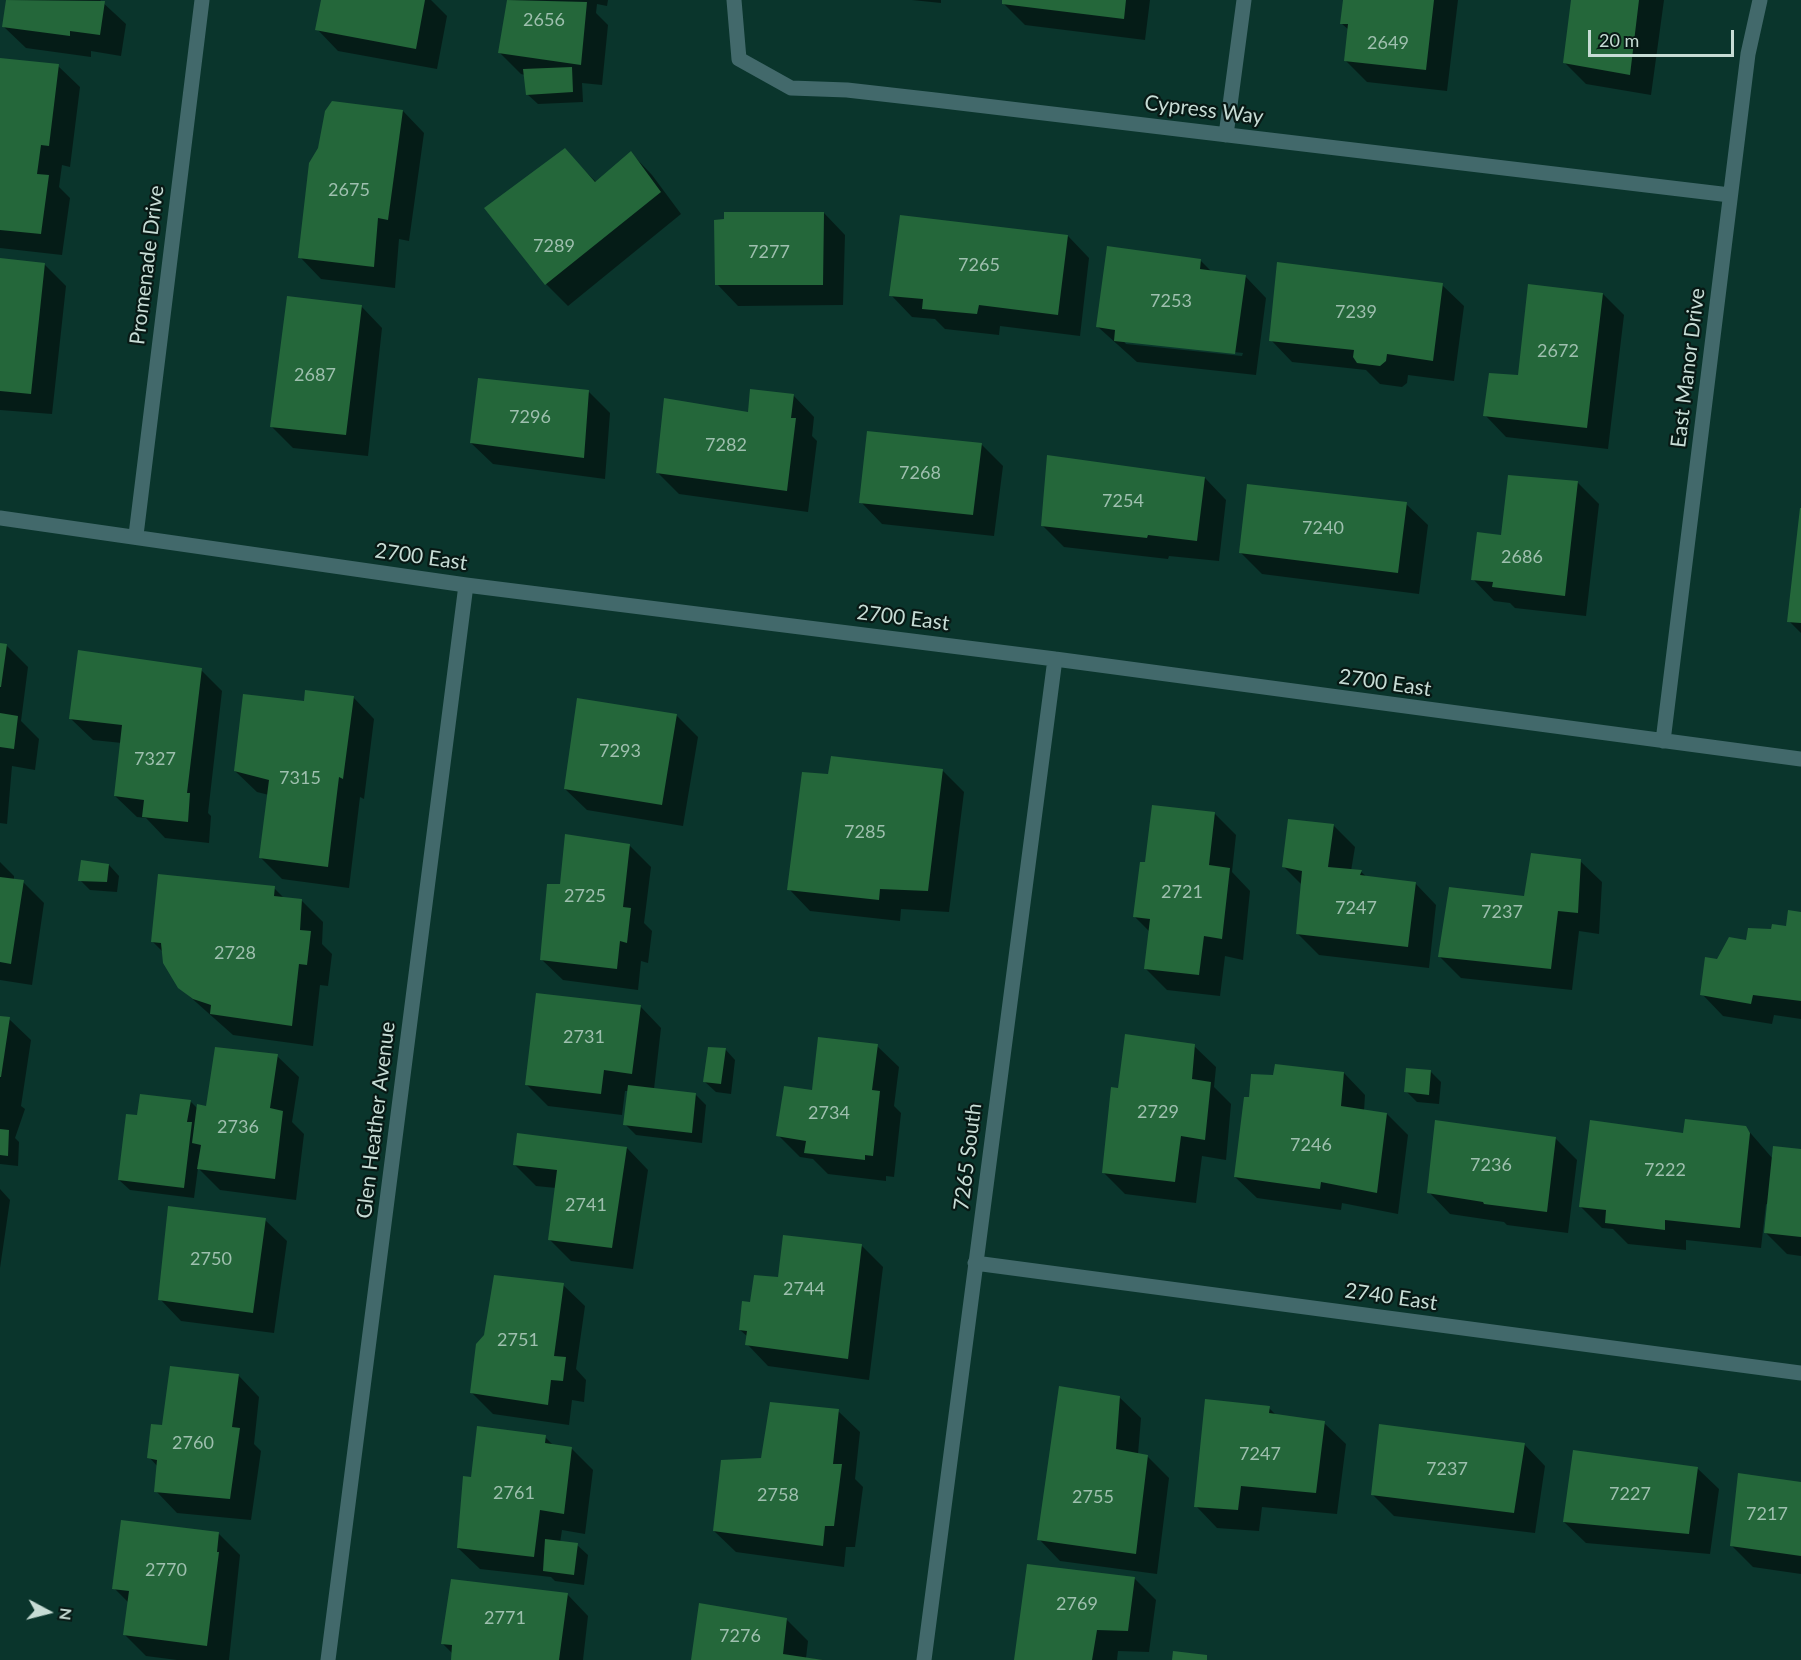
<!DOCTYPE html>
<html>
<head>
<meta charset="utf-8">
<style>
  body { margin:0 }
  #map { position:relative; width:1801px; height:1660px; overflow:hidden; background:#0a352c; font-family:Lato,sans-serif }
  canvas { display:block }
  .north { position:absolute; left:18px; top:1582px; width:60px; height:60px; -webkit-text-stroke:4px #081915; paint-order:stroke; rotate:97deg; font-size:16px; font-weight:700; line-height:24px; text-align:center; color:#c7dcd5 }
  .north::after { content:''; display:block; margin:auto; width:21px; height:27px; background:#c7dcd5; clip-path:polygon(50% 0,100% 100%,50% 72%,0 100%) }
  .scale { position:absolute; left:1588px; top:30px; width:146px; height:27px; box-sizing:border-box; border:3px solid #c7dcd5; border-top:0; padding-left:8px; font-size:18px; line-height:21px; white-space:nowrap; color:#c7dcd5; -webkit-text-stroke:4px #081915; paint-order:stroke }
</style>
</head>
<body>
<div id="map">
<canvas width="1801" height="1660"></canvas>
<div class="north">N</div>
<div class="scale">20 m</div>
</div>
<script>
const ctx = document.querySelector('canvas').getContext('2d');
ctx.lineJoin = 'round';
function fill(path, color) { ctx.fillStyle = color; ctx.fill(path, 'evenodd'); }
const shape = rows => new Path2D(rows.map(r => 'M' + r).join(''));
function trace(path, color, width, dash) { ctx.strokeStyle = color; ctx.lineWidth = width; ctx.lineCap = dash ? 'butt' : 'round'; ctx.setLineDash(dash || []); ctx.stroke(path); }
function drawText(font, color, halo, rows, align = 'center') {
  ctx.font = font + ' Lato,sans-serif'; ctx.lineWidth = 4.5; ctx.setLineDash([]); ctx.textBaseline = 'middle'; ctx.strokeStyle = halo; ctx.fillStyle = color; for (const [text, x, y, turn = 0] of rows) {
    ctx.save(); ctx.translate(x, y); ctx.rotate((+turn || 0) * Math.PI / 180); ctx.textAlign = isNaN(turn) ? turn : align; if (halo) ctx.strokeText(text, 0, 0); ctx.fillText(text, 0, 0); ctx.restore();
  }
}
fill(shape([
  [8,0,100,0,126,24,121,56,91,51,91,57,26,48,4,27],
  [322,0,431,0,447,16,437,69,338,51,317,29],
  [508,0,608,0,607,6,597,4,596,13,608,25,602,85,582,83,583,102,538,104,527,94,525,75,521,74,500,53],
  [912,0,941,0,941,3],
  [1004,0,1150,0,1145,40,1025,25,1003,3],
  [1344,0,1458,0,1447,91,1367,82,1346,61,1349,30,1342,24],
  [1573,0,1664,0,1651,95,1586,84,1565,63],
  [0,59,58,66,80,87,70,167,62,165,59,187,70,198,62,255,0,248],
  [403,111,424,133,409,241,399,239,395,288,321,279,300,257,320,149],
  [564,150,596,182,631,153,652,175,681,214,568,306,546,284,486,208],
  [824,213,845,235,843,305,738,306,717,284],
  [1068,236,1089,258,1080,336,1000,326,999,335,945,329,935,319,912,317,891,295],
  [0,259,44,264,66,286,52,414,0,410],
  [1200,260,1212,272,1245,276,1266,298,1256,375,1137,362,1098,327],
  [1123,340,1243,353,1242,356,1126,344],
  [1442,285,1464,306,1454,381,1408,375,1407,383,1402,387,1380,384,1366,370,1292,362,1271,340],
  [1603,294,1624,315,1608,449,1506,437,1485,415,1519,376],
  [361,306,382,328,368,456,293,448,272,427],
  [589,392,610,413,605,479,493,464,471,443],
  [793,395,814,417,812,436,817,441,808,512,679,494,657,472,749,413],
  [981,444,1003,466,994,536,882,524,861,502],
  [1205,478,1226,500,1219,561,1169,556,1168,559,1064,547,1042,525],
  [1577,482,1599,504,1586,616,1515,608,1510,603,1494,601,1473,579,1503,536],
  [1406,504,1428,525,1419,594,1262,574,1241,553],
  [1801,510,1801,633,1789,621],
  [0,644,6,645,28,667,21,721,39,739,35,770,12,766,7,824,0,823],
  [201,670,222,691,208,813,211,816,209,843,165,838,146,818,137,817,115,796,122,743,93,740,71,719],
  [353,697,374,719,364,799,360,797,349,888,282,879,260,857,269,795,257,792,235,771,305,703],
  [676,715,698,737,683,826,587,810,565,789],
  [943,771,964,792,949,912,901,909,900,921,810,911,789,889],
  [1215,814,1236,835,1232,872,1250,891,1243,960,1225,956,1220,996,1167,990,1146,969,1150,932,1135,917,1146,864],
  [1333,825,1355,847,1351,871,1361,872,1367,877,1415,883,1436,905,1429,968,1319,955,1298,934,1302,885,1284,867],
  [630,846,651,867,644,923,652,931,648,963,641,961,638,990,563,980,541,959,561,885],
  [1580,861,1602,882,1599,934,1579,931,1572,990,1461,978,1440,957],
  [0,862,14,876,14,880,23,882,44,903,32,985,0,980],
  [109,865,119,876,117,892,90,890,80,880],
  [274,888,285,899,302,901,323,922,322,944,332,954,328,986,320,985,313,1046,233,1035,179,987,164,953,153,942],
  [1801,913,1801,1019,1774,1015,1772,1024,1723,1016,1702,994,1717,960,1748,942,1773,931,1788,928],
  [640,1006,661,1028,654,1089,695,1094,706,1105,702,1143,636,1135,625,1124,629,1091,625,1091,622,1115,548,1106,527,1085],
  [0,1018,9,1019,31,1040,21,1106,25,1109,15,1138,19,1142,18,1166,0,1164],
  [877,1046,899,1067,894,1106,901,1113,894,1177,886,1176,886,1181,828,1174,813,1159,800,1157,778,1135,813,1092],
  [1194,1046,1216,1067,1214,1087,1231,1104,1226,1160,1202,1156,1196,1203,1125,1194,1103,1172,1119,1090],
  [725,1049,735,1060,731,1094,716,1092,705,1082],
  [277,1056,299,1077,292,1122,304,1134,296,1200,220,1190,198,1168,194,1198,130,1190,119,1180,138,1117,190,1101,198,1109,207,1107],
  [1430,1071,1441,1082,1439,1104,1417,1102,1406,1091],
  [1344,1073,1365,1095,1364,1111,1387,1114,1408,1135,1398,1214,1342,1203,1341,1210,1257,1198,1235,1177,1250,1099],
  [1746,1128,1773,1159,1801,1151,1801,1256,1787,1254,1766,1233,1769,1205,1766,1204,1761,1248,1686,1240,1686,1250,1628,1244,1613,1229,1602,1228,1580,1206,1684,1134],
  [1555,1138,1577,1160,1568,1233,1507,1225,1504,1222,1450,1214,1429,1192],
  [627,1148,648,1170,633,1269,571,1261,550,1240,556,1188,536,1186,514,1164],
  [0,1189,10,1200,0,1268],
  [265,1220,287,1241,274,1333,181,1321,160,1299],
  [862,1246,883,1267,869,1380,768,1366,747,1344,748,1337,740,1330,752,1304,779,1278],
  [563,1285,585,1306,576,1369,586,1380,584,1402,572,1400,569,1425,493,1414,472,1393],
  [238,1375,259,1397,254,1444,261,1451,251,1520,177,1513,156,1491,158,1467,149,1457,164,1427],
  [1119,1397,1141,1418,1138,1454,1147,1456,1169,1478,1157,1574,1060,1561,1039,1539],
  [1269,1408,1277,1416,1324,1423,1346,1444,1337,1514,1262,1507,1259,1531,1217,1528,1196,1506],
  [838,1411,860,1432,855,1479,863,1487,855,1547,846,1547,844,1567,736,1552,714,1531,762,1459],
  [545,1437,554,1446,572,1449,593,1470,585,1534,562,1530,560,1543,577,1545,588,1555,584,1585,555,1581,551,1577,480,1569,458,1548,472,1478],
  [1524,1444,1545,1466,1535,1533,1394,1516,1373,1495],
  [1697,1468,1719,1489,1710,1554,1586,1543,1564,1522],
  [1801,1483,1801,1574,1753,1567,1731,1545],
  [218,1533,240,1555,229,1660,177,1660,146,1656,124,1634,129,1603,114,1588],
  [1134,1578,1156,1600,1149,1652,1118,1651,1117,1660,1015,1660],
  [567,1594,588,1616,583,1660,452,1660,453,1654,443,1644],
  [786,1619,808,1641,806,1658,823,1660,693,1660]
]), '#0007');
fill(shape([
  [6,0,105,1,100,35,70,31,70,36,2,27],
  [321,0,425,0,416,49,315,30],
  [507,0,587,2,581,65,498,53],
  [1002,0,1126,0,1124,19,1002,4],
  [1343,0,1434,0,1426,70,1344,61,1348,24,1340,24],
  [1571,0,1639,0,1630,75,1563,63],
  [0,58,59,64,49,146,41,145,37,174,49,175,41,234,0,230],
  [572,67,573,92,526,95,523,69],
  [332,101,403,110,388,220,378,218,374,267,298,258,309,163,318,148,325,111],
  [565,148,595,182,631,151,661,192,545,285,484,208],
  [724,212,824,212,823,285,715,285,714,220,724,219],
  [900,215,1068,235,1058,315,979,305,977,314,922,309,923,299,889,296],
  [1107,246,1201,259,1200,269,1246,275,1235,354,1114,341,1115,330,1096,327],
  [0,258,45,263,31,394,0,391],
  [1277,262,1443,283,1433,361,1387,354,1386,361,1380,366,1357,363,1353,357,1354,350,1269,341],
  [1528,284,1603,293,1587,428,1483,416,1489,373,1518,375],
  [287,296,362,305,346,435,270,427],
  [478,378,589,390,584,458,470,443],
  [750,389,794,394,791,418,796,418,787,491,656,473,664,398,748,412],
  [867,431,982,443,973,515,859,503],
  [1047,455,1205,477,1197,541,1148,535,1147,538,1041,526],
  [1508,475,1578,481,1565,596,1492,587,1493,582,1471,580,1477,532,1501,535],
  [1247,484,1407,502,1398,573,1239,553],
  [1800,508,1801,508,1801,623,1787,622],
  [0,643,7,644,1,687,0,687],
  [78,650,202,668,187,793,190,793,188,822,142,817,144,800,114,796,122,725,69,719],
  [305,690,354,696,343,779,339,777,328,867,259,858,269,780,234,771,243,694,304,701],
  [577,698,677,714,662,805,564,789],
  [0,713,18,716,14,749,0,747],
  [831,756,943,769,928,891,880,889,879,900,787,890,802,772,828,774],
  [1152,805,1215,812,1209,865,1230,868,1222,939,1204,936,1199,975,1144,969,1150,919,1133,917,1140,862,1145,862],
  [1288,819,1334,824,1328,867,1362,870,1360,875,1416,882,1408,947,1296,934,1302,871,1282,867],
  [565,834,630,844,623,907,631,908,627,943,620,941,617,969,540,960,547,884,560,884],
  [1531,853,1581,859,1578,913,1558,911,1551,969,1438,957,1449,887,1524,896],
  [81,860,109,864,107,882,78,881],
  [158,874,275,886,274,896,302,899,300,930,311,931,307,965,299,964,292,1026,210,1014,211,1005,193,999,178,988,163,963,161,943,151,942],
  [0,877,24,880,11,964,0,962],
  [1788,910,1801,912,1801,1001,1753,995,1751,1004,1700,995,1705,957,1717,959,1729,937,1746,940,1748,928,1771,929,1772,924,1786,926],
  [536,993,641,1005,632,1074,604,1070,601,1094,525,1085],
  [0,1016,10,1017,1,1077,0,1077],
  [1125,1034,1195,1044,1192,1079,1211,1082,1205,1140,1181,1136,1175,1182,1102,1173,1111,1087,1118,1088],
  [818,1037,878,1044,872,1090,880,1091,873,1156,865,1155,865,1160,804,1153,806,1141,776,1136,784,1086,812,1090],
  [215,1047,278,1054,270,1108,283,1111,275,1179,197,1169,201,1145,192,1143,197,1104,206,1106],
  [708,1047,726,1048,721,1084,703,1082],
  [1275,1064,1344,1072,1341,1106,1387,1113,1377,1193,1321,1182,1320,1189,1234,1177,1244,1097,1249,1097,1251,1074,1273,1075],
  [1406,1068,1431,1070,1429,1095,1404,1092],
  [628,1085,696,1093,692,1133,623,1125],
  [140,1094,191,1100,187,1122,192,1122,184,1188,118,1180,126,1114,137,1115],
  [1685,1119,1746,1126,1750,1133,1740,1228,1665,1220,1665,1230,1605,1223,1606,1210,1579,1207,1590,1120,1683,1133],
  [1435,1120,1556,1137,1547,1212,1484,1204,1483,1202,1427,1193],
  [0,1129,9,1130,8,1156,0,1155],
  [517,1133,627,1147,612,1248,548,1240,557,1170,513,1165],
  [1773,1146,1801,1149,1801,1237,1764,1233],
  [168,1206,266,1218,253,1313,158,1300],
  [783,1235,862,1244,848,1359,745,1345,747,1331,739,1330,742,1301,750,1302,754,1275,778,1277],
  [494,1275,564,1283,554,1356,566,1357,563,1381,551,1380,548,1405,470,1393,476,1344,484,1335],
  [170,1366,239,1374,232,1427,240,1428,230,1499,154,1492,157,1460,147,1458,151,1424,162,1425],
  [1059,1386,1120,1396,1116,1449,1148,1455,1136,1554,1037,1540],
  [1205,1399,1270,1406,1269,1413,1325,1421,1316,1493,1241,1486,1238,1510,1194,1507],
  [770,1402,839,1409,833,1464,842,1464,834,1526,825,1526,823,1546,713,1531,721,1460,761,1458],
  [1379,1424,1525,1443,1514,1513,1371,1495],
  [477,1426,546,1435,545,1443,572,1447,564,1514,540,1510,534,1557,457,1548,463,1476,471,1477],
  [1573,1450,1698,1467,1689,1534,1563,1522],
  [1738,1473,1801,1482,1801,1556,1730,1546],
  [121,1520,219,1532,217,1552,219,1552,207,1646,123,1635,129,1591,112,1589],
  [545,1539,578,1543,574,1575,543,1571],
  [1027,1564,1135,1577,1128,1631,1097,1630,1092,1660,1014,1660],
  [451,1579,568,1593,559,1660,451,1660,452,1645,441,1644],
  [699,1603,787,1618,783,1654,823,1660,691,1660],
  [1173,1651,1207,1655,1207,1660,1172,1660]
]), '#24673a');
trace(shape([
  [734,0,739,59,791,88,847,90,935,100,1730,195],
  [1226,135,1244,0],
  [0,518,466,585,1055,659,1801,759],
  [136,535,202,0],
  [1663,741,1748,54,1760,0],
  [975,1263,1801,1373],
  [328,1660,466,585],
  [924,1660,1055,659]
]), '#42696b', 15);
drawText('18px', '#9ebfae', null, [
  ["2656",544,20],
  ["2649",1388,43],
  ["2675",349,190],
  ["7289",554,246],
  ["7277",769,252],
  ["7265",979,265],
  ["7253",1171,301],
  ["7239",1356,312],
  ["2672",1558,351],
  ["2687",315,375],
  ["7296",530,417],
  ["7282",726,445],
  ["7268",920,473],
  ["7254",1123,501],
  ["7240",1323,528],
  ["2686",1522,557],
  ["7293",620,751],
  ["7327",155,759],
  ["7315",300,778],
  ["7285",865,832],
  ["2721",1182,892],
  ["2725",585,896],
  ["7247",1356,908],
  ["7237",1502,912],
  ["2728",235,953],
  ["2731",584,1037],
  ["2729",1158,1112],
  ["2734",829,1113],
  ["2736",238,1127],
  ["7246",1311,1145],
  ["7236",1491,1165],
  ["7222",1665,1170],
  ["2741",586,1205],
  ["2750",211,1259],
  ["2744",804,1289],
  ["2751",518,1340],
  ["2760",193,1443],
  ["7247",1260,1454],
  ["7237",1447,1469],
  ["2761",514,1493],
  ["7227",1630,1494],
  ["2758",778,1495],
  ["2755",1093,1497],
  ["7217",1767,1514],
  ["2770",166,1570],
  ["2769",1077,1604],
  ["2771",505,1618],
  ["7276",740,1636]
]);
drawText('21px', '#c7dcd5', '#081915', [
  ["Cypress Way",1204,110,7],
  ["Promenade Drive",147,265,-83],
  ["East Manor Drive",1688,368,-83],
  ["2700 East",421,557,8],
  ["2700 East",903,618,7],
  ["2700 East",1385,683,8],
  ["Glen Heather Avenue",376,1120,-83],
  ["7265 South",968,1157,-83],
  ["2740 East",1391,1297,8]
]);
</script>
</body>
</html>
